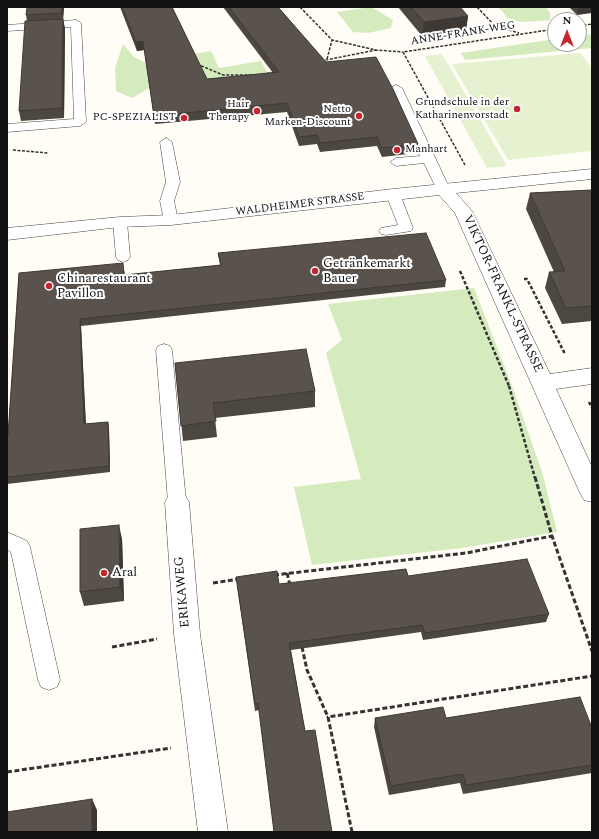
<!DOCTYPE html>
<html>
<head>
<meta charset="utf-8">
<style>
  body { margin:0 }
  #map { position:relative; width:599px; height:839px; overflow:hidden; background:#fffdf5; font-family:Spectral,serif }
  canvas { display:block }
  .frame { position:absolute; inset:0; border:8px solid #111; pointer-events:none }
  .north { position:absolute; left:547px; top:12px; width:40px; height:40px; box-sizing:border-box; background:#fff; border:1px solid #a0a0a0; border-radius:50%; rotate:0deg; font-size:11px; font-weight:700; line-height:16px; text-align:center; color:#111 }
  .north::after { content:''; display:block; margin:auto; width:14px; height:18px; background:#c4262e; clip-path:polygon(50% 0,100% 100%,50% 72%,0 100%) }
</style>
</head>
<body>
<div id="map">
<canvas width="599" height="839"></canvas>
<div class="frame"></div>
<div class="north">N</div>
</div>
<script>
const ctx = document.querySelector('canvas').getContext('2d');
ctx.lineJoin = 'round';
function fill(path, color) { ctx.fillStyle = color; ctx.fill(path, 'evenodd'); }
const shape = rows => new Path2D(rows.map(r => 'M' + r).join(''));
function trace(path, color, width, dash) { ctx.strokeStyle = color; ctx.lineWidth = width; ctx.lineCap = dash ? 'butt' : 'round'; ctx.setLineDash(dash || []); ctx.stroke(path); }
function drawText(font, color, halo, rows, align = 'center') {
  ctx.font = font + ' Spectral,serif'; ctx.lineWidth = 4; ctx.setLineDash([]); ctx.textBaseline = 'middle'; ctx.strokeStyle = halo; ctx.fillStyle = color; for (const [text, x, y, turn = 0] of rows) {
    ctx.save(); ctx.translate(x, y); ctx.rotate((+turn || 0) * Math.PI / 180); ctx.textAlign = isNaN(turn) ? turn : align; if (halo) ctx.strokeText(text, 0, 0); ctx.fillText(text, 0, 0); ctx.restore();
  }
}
fill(shape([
  [371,7,393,20,391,28,368,33,353,32,337,12],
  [498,7,545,7,550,12,550,20,524,22,510,20],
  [592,34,592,48,465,60,461,53,555,39,555,44,579,44,579,36],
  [123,44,134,57,146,63,211,51,219,68,261,61,270,77,149,88,132,98,116,91,115,68],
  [474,288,511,383,543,475,557,532,462,548,312,565,294,487,361,479,326,353,342,340,328,304]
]), '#d5ebbd');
fill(shape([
  [580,53,592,68,592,151,508,160,452,64],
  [442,54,448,64,507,166,487,168,425,56]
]), '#e6f2cf');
const lane = shape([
  [76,20,81,23,86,122,80,126,7,132,7,124,74,119,71,27,7,31,7,25,76,20],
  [396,85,402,88,450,189,448,192,438,192,424,163,396,166,390,162,396,158,420,156,390,88,396,85],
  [166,138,172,142,180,182,174,201,178,220,176,223,171,224,166,223,164,220,160,201,166,182,160,142,166,138],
  [393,190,398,191,400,194,413,228,411,231,386,235,381,234,379,231,381,228,398,225,386,194,388,191,393,190],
  [120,218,125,219,127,222,130,257,128,260,123,262,118,260,116,257,113,222,115,219,120,218],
  [164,344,170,346,172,350,186,502,183,507,177,509,171,507,168,502,156,350,158,346,164,344],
  [7,532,27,541,30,547,60,680,57,687,49,690,41,687,38,680,11,552,7,549,7,532]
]);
const street = shape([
  [592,169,592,179,456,193,472,211,550,374,592,368,592,384,556,389,592,467,592,502,584,500,580,493,455,213,439,195,171,225,120,227,7,240,7,228,120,217,171,215,393,189,592,169],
  [177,492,185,495,189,502,200,634,228,832,198,832,174,634,165,502,169,495,177,492]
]);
trace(lane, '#444', 1);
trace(street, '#444', 1);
trace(shape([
  [300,7,332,40,376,50,403,52],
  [477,7,495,26,519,33],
  [579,26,592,24],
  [327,59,332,40],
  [321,61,376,50],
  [197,64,223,75,258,75,276,72],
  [13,150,48,153],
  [465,165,403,52,555,29]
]), '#333', 1.5, [3, 1.5]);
trace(shape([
  [460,271,509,386],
  [524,279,527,279,565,354],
  [509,386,535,478],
  [589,402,592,408]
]), '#333', 2.5, [3.5, 2]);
trace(shape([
  [535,477,552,536,592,651],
  [287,573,290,585],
  [274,575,466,553,552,536],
  [213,583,239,579],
  [112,647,157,639],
  [302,647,307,670,328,717],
  [7,772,171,748],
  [352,832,328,717,592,676]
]), '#333', 3, [5, 2.5]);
fill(lane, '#fff');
fill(street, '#fff');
fill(shape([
  [64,7,63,19,65,29,64,118,21,121,19,111,27,21,26,15],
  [120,7,172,7,207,79,273,73,223,7,278,7,326,62,418,144,417,153,382,157,377,146,320,152,317,144,299,146,287,112,155,124,144,50,137,51],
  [398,7,460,7,468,16,466,30,422,36],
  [569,7,592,7,577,15],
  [592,190,592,321,562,324,545,288,549,272,554,272,526,209,530,193],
  [218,253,446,280,445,287,81,326,86,424,108,422,109,429,110,472,7,484,7,435,8,435,19,273,124,270,125,275,220,265],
  [175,363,315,391,315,407,215,418,217,437,183,441],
  [122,539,124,601,84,606,80,592],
  [408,576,549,614,546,622,423,640,421,632,291,650,305,731,332,832,274,832,259,710,255,711,236,577,279,584],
  [375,718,446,718,592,728,592,773,463,794,460,783,389,795,374,727]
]), '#4d4742');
fill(shape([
  [62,7,64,7,63,19,62,13],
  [578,7,592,7,592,13,577,15],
  [468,16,466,30,422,36,424,22],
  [63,19,65,29,64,118,62,108],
  [143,41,144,50,137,51,136,42],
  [80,319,81,326,86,431,84,424],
  [108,422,109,429,110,472,109,466],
  [119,525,122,539,124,601,120,587],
  [92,799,97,810,97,832,92,832]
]), '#3f3936');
const building = shape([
  [27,7,62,7,62,13,26,15,27,7],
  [122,7,172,7,207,79,279,72,229,7,278,7,326,62,376,57,393,89,418,144,382,148,377,137,320,143,317,135,299,137,287,103,154,116,143,41,136,42,122,7],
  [411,7,460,7,468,16,424,22,411,7],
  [63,19,62,108,19,111,25,21,63,19],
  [592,190,592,306,566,308,549,272,565,271,530,193,592,190],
  [426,233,446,280,80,319,84,424,108,422,109,466,7,477,7,435,8,435,19,273,123,263,124,275,221,265,218,253,426,233],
  [306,349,315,391,213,403,216,421,181,426,175,363,306,349],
  [119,525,120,587,80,592,80,529,119,525],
  [527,559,549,614,425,633,422,625,289,643,305,731,315,730,332,832,274,832,258,703,255,704,236,577,277,571,279,584,406,569,408,576,527,559],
  [580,697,592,728,592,765,466,785,463,774,391,786,375,718,443,707,446,718,580,697],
  [92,799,92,832,7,832,7,812,92,799]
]);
fill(building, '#5a524d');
trace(building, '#3f3936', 1);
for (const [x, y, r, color] of [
  [517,109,4,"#c4262e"],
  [257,111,4,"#c4262e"],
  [359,116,4,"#c4262e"],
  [184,118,4,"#c4262e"],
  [397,150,4,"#c4262e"],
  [315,271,4,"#c4262e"],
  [49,286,4,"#c4262e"],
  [104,573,4,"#c4262e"]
]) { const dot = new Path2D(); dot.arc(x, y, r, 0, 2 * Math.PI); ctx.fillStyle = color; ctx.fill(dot); trace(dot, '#fff', 1.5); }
drawText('11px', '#111', '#fff', [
  ["ANNE-FRANK-WEG",463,34,-9],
  ["WALDHEIMER STRASSE",300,205,-7]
]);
drawText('11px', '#111', '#fff', [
  ["Grundschule in der",509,103],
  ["Katharinenvorstadt",509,116],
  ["Hair",249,105],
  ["Therapy",249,118],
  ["Netto",351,110],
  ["Marken-Discount",351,123],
  ["PC-SPEZIALIST",176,118],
  ["Manhart",405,150,"left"]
], 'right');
drawText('13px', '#111', '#fff', [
  ["Getränkemarkt",323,264],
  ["Bauer",323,279],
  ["Chinarestaurant",57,279],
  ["Pavillon",57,294],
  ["Aral",112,573]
], 'left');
drawText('13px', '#111', '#fff', [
  ["VIKTOR-FRANKL-STRASSE",502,294,65],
  ["ERIKAWEG",183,592,-95]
]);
</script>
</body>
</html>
